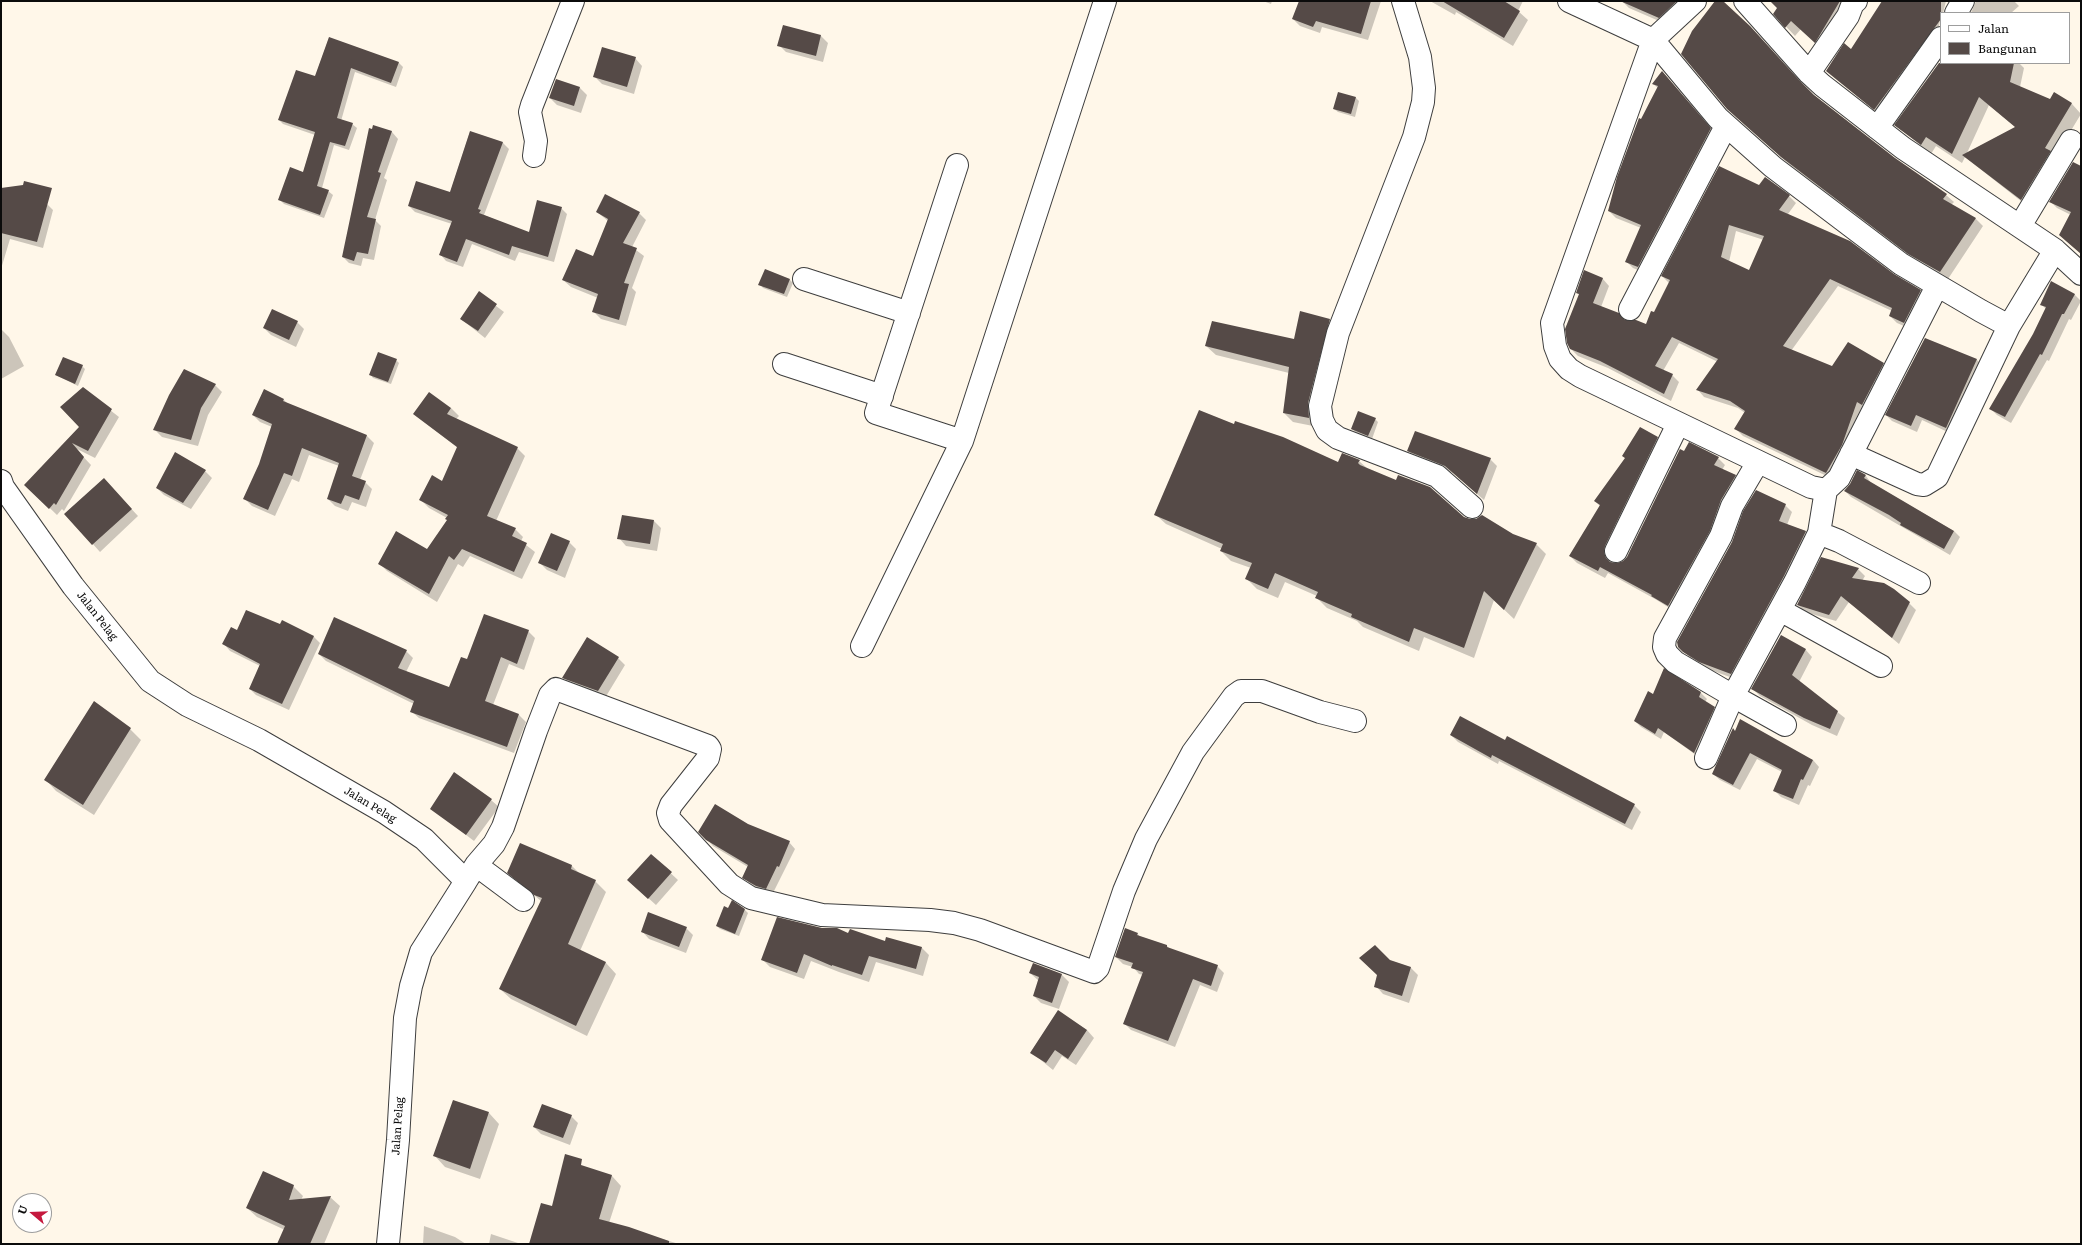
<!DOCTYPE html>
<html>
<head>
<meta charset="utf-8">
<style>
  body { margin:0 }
  #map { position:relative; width:2082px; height:1245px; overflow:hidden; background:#fff7e9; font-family:Literata,serif }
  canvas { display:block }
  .frame { position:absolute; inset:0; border:2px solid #0b0b0b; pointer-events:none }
  .legend { position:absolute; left:1940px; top:12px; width:130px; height:52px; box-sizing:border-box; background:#fff; border:1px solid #9d9d9d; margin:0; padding:5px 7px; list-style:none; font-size:12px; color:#0b0b0b }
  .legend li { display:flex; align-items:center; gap:8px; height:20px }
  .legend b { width:20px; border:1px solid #9d9d9d }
  .north { position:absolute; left:12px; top:1193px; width:40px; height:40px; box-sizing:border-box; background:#fff; border:1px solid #9d9d9d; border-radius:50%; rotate:289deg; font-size:11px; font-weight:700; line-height:16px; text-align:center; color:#0b0b0b }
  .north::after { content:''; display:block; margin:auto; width:14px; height:18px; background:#c5193e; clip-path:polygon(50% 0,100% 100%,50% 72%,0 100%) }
</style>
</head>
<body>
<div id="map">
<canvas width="2082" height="1245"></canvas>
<div class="frame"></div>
<ul class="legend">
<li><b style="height:5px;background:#fff"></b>Jalan</li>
<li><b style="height:11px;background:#554a47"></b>Bangunan</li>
</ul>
<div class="north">U</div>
</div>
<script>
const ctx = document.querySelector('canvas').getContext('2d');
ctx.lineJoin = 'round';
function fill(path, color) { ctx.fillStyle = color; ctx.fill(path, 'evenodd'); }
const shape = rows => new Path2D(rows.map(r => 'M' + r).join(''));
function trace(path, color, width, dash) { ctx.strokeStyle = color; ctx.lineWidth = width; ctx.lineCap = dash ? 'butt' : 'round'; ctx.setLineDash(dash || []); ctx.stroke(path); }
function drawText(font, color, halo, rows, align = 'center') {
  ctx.font = font + ' Literata,serif'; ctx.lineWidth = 4; ctx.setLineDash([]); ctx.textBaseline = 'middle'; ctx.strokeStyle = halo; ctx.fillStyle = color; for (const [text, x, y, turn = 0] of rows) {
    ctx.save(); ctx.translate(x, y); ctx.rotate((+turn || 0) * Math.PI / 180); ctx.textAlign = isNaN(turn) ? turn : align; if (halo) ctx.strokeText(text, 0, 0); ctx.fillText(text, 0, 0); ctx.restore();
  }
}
fill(shape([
  [1263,1,1272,1,1271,4],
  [1300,1,1381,1,1368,40,1322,27,1320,33,1300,26,1293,19],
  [1430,1,1523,1,1518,11,1528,20,1513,46,1456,12,1455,15],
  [1622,1,1689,1,1666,24,1629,8],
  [1716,1,1722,1,1758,35,1815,97,1895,159,1946,195,1954,202,1951,205,1976,219,1983,226,1948,279,1917,261,1790,165,1736,117],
  [1784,1,1857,1,1824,51,1801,29,1795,36,1774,14],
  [1883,1,1946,1,1943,13,1941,13,1937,39,1882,116,1827,71,1851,50],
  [1976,1,2014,1,2019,6,2011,13,1971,13],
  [821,36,828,43,823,62,786,52,779,45],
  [329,38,399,63,403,67,396,87,355,72,341,121,352,124,357,128,349,150,334,145,322,188,328,191,333,195,324,218,284,204,280,200,303,173,315,135,283,124,279,120,315,77],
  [635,58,642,66,634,94,602,84,594,76],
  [1941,61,1941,63,2019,63,2024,68,2020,87,2050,100,2054,93,2072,104,2081,114,2055,157,2031,209,1965,157,1962,163,1936,146,1931,154,1896,125],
  [1989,105,2016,127,1967,153],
  [1662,72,1717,136,1645,273,1633,268,1626,261,1641,228,1616,218,1609,211,1642,120,1658,88,1653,84],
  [580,88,587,95,581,113,557,105,550,98],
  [1339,93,1356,98,1359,101,1355,117,1338,112,1334,109],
  [374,126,392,132,398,139,384,178,387,180,375,220,381,226,374,260,363,258,361,266,349,263,343,257],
  [470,132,503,143,509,149,484,215,530,234,561,208,567,214,554,262,519,252,515,261,472,244,463,267,446,261,440,254,452,224,415,212,409,206,450,193],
  [2081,167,2081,254,2071,215,2057,208,2050,201],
  [1759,187,1789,196,1796,203,1788,214,1920,291,1927,298,1911,329,1897,323,1890,316,1892,311,1838,286,1791,351,1833,367,1883,364,1890,371,1833,479,1743,436,1736,429,1745,413,1738,408,1704,397,1698,390,1718,362,1679,343,1663,371,1672,375,1679,382,1671,401,1608,368,1578,356,1571,349,1580,295,1577,293,1602,278,1609,286,1601,307,1625,321,1647,325,1655,313,1669,283,1662,276],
  [1736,231,1764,240,1749,272,1729,262],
  [47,204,53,210,43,248,10,239,1,269,1,207],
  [597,212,639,213,646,220,632,247,644,256,632,288,636,292,626,326,601,319,594,312,598,298,571,287,563,280,594,257,608,221],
  [790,280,793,283,787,297,763,288,760,284],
  [479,293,504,312,485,338,461,319],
  [2074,294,2081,301,2071,320,2069,319,2049,361,2047,360,2011,423,1997,415,1991,409,2034,335,2046,309,2041,304],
  [1330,320,1339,329,1318,427,1293,422,1284,413,1289,373,1216,355,1206,346,1294,340],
  [297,322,304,329,296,347,271,335,264,328],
  [2,330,9,337,24,366,1,379],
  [1925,339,1977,360,1983,366,1952,434,1922,420,1917,432,1892,421,1886,415],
  [396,360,399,363,391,384,373,378,370,374],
  [82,366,85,369,78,386,56,375],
  [215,385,222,392,208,415,198,446,162,437,155,430],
  [83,389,119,417,95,458,75,448,91,465,64,511,62,509,57,515,26,485,80,427],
  [264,390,284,400,288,404,367,436,374,443,360,480,365,482,372,489,366,507,352,502,348,511,335,506,328,499,339,466,309,455,299,482,292,479,275,516,252,506,245,499,260,464,272,427,260,422,253,415],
  [451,408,459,416,456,419,517,448,525,456,496,521,515,529,523,537,521,541,535,552,522,579,470,556,463,567,458,564,437,602,387,571,379,563,428,551,448,521,447,518,429,508,421,500,442,482,458,448,414,414],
  [1375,419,1378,422,1372,439,1355,432,1352,429],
  [1234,426,1338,463,1359,461,1368,469,1463,517,1536,544,1546,554,1514,619,1494,600,1474,658,1424,637,1419,651,1363,627,1357,621,1327,608,1317,598,1317,596,1285,582,1278,598,1257,589,1247,579,1251,568,1231,561,1221,551,1222,549,1166,524,1156,515],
  [1657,437,1664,445,1610,560,1612,563,1617,564,1624,562,1718,458,1725,465,1722,470,1736,475,1743,482,1676,612,1655,599,1608,573,1605,578,1577,563,1570,556,1601,507,1595,501,1626,459,1623,456],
  [1408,451,1490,459,1497,466,1484,500,1453,473,1416,458],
  [205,471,212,478,191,509,164,495,157,488],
  [1857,472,1866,476,1871,483,1954,531,1960,537,1950,555,1851,497,1845,491,1851,484],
  [111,487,138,516,100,552,66,514],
  [1785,505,1792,512,1787,525,1806,531,1813,538,1738,680,1708,669,1691,659,1679,646],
  [654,521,661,528,657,551,626,546,619,538],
  [569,542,576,549,565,578,547,570,540,563],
  [1858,569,1865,576,1862,581,1909,603,1916,610,1899,644,1849,602,1836,621,1805,612,1798,605],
  [280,626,314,637,320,643,289,710,256,695,250,689,260,666,230,651,224,644,237,632],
  [528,631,535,638,524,670,509,664,493,705,519,715,526,722,514,753,419,718,411,711,414,704,326,661,319,654,406,651,413,658,406,672,450,688],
  [1805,649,1812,657,1799,682,1845,718,1837,736,1812,725,1760,696,1753,689],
  [618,658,625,665,605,698,571,685,564,678],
  [1664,670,1701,693,1707,699,1705,702,1720,714,1700,758,1664,732,1661,739,1641,727,1635,721,1654,696],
  [130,729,141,740,94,815,56,791,46,780],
  [1735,732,1813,760,1819,767,1810,786,1808,785,1799,805,1781,797,1774,790,1782,772,1757,759,1740,790,1720,780,1713,774],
  [1451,735,1505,742,1634,805,1641,812,1632,830,1499,761,1498,764,1458,742],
  [491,800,499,807,474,841,432,809],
  [748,825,789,842,795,849,772,895,763,892,750,884,744,877,748,867,713,846,700,832],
  [651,855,678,880,656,905,636,887],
  [572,866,580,874,595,881,606,892,580,951,606,963,616,974,587,1036,511,999,500,989,542,902,509,873],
  [729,909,745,910,748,913,739,936,720,929,717,926],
  [686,928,693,935,686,953,649,939,642,931],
  [1137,933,1141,938,1167,946,1170,949,1217,966,1224,973,1217,992,1200,985,1175,1047,1131,1030,1124,1023,1143,975,1139,974,1133,967,1123,964,1116,957],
  [849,934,885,943,887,938,922,948,929,955,923,976,876,962,869,982,839,972,811,961,804,979,770,967,763,960],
  [1390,961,1411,968,1418,975,1409,1003,1383,994,1376,986],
  [1030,973,1061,974,1069,982,1059,1009,1041,1003,1034,996,1039,981],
  [1058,1011,1087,1030,1094,1038,1076,1065,1062,1056,1053,1070,1031,1052],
  [489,1113,499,1124,480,1179,445,1167,435,1156],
  [571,1116,578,1123,570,1145,541,1134,534,1127],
  [584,1167,612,1176,621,1186,609,1223,679,1244,569,1244],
  [293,1186,303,1196,301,1200,330,1197,340,1206,324,1244,278,1244,285,1230,257,1217,247,1208],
  [424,1226,455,1237,466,1244,423,1244],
  [491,1234,521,1244,489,1244]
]), '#0003');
fill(shape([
  [1299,1,1371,1,1361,34,1316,21,1313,27,1292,19],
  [1442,1,1504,1,1520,11,1504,38],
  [1620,1,1677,1,1659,18],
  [1715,1,1723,1,1750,26,1800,81,1814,95,1895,158,1947,194,1943,199,1976,218,1940,272,1908,254,1781,157,1727,109,1681,54,1692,31],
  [1770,1,1840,1,1815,43,1791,21,1785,28,1773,14,1777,8],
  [1882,1,1941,1,1941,19,1874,110,1826,71,1844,43,1851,49],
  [783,25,821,35,816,56,777,46],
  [329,37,399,62,391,83,351,68,337,118,353,123,345,146,330,142,317,186,329,190,320,215,278,200,290,167,303,172,315,132,278,120,296,70,315,76],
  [602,47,636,57,627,87,593,77],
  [1939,63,2014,63,2010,82,2050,99,2054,92,2072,103,2045,148,2051,151,2021,200,1962,155,2015,127,1979,97,1952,154,1926,137,1921,145,1894,125],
  [1662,71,1711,128,1638,267,1625,262,1641,225,1608,211,1617,177,1639,118,1641,119,1658,86,1652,84],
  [556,79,580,87,574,106,549,98],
  [1338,92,1356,97,1351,114,1333,109],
  [373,125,392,131,378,172,381,173,367,217,376,219,368,254,357,252,354,261,342,257,369,128,372,129],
  [470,131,503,142,478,209,481,210,479,213,529,232,537,200,562,207,548,257,512,246,509,255,466,239,457,262,439,255,452,221,408,206,416,181,450,192],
  [2073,162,2081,166,2081,254,2059,235,2071,212,2049,202],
  [1719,166,1759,185,1765,177,1790,195,1779,210,1850,241,1894,274,1921,290,1904,323,1889,316,1892,308,1830,279,1783,346,1832,366,1848,342,1884,363,1862,405,1857,402,1842,445,1826,473,1734,429,1745,411,1730,401,1696,390,1718,359,1672,337,1655,366,1673,374,1664,394,1600,361,1570,349,1567,343,1565,329,1579,294,1576,293,1584,270,1603,278,1593,303,1619,313,1625,320,1636,320,1646,324,1651,311,1654,312,1670,280,1661,276],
  [1729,225,1764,236,1749,270,1721,257],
  [24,181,52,188,37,242,1,233,1,188,23,185],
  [605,194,640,212,623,243,637,248,624,283,629,284,619,320,592,312,598,294,562,280,576,249,593,256,608,219,596,212],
  [765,269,790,279,784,294,758,285],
  [2051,281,2075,294,2064,314,2062,314,2042,355,2040,354,2005,417,1989,409,2033,334,2046,307,2040,305],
  [479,291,497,304,478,331,460,319],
  [272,309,298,321,289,340,263,328],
  [1300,311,1330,319,1308,403,1309,418,1283,413,1289,367,1205,346,1212,321,1294,339],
  [1925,338,1977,359,1946,428,1916,415,1911,426,1885,415],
  [378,352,397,359,388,382,369,375],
  [63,357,83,365,75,384,55,375],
  [184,369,216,384,201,408,191,440,153,430,169,395],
  [83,387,112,409,88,451,72,443,84,457,56,505,54,503,49,509,24,485,79,427,60,407],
  [264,389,284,399,283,401,367,435,352,476,366,481,359,500,345,495,341,504,327,499,339,463,302,448,292,476,284,473,268,510,243,499,259,464,272,424,252,415],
  [429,392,451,408,447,414,518,447,487,516,516,528,512,536,527,543,514,572,462,549,454,560,449,556,429,594,378,564,396,531,427,549,447,520,445,519,448,515,419,500,432,475,442,481,457,447,413,414],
  [1199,410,1234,424,1235,421,1283,437,1338,462,1342,453,1360,460,1358,463,1360,465,1396,480,1398,475,1430,487,1464,517,1470,519,1476,519,1482,515,1513,534,1537,543,1504,610,1484,591,1464,648,1414,628,1409,642,1351,617,1352,614,1315,598,1318,592,1275,573,1268,589,1245,579,1252,563,1220,551,1223,544,1154,515],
  [1358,411,1376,418,1368,436,1351,429],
  [1640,427,1658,437,1605,546,1604,552,1606,558,1610,562,1617,563,1623,561,1627,557,1680,449,1684,451,1689,442,1719,457,1714,465,1736,475,1721,500,1710,531,1668,606,1651,596,1652,595,1600,567,1598,571,1569,556,1600,505,1594,501,1625,458,1622,456],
  [1415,431,1491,458,1477,494,1445,466,1407,451],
  [175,452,206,470,183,503,156,488],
  [1857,470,1866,475,1864,478,1954,531,1944,549,1900,525,1901,523,1889,515,1844,491,1850,484],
  [104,478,132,509,92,545,64,514],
  [1756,490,1786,504,1779,521,1806,531,1784,576,1731,674,1699,662,1683,652,1678,647,1677,642,1732,542,1743,511],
  [622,515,654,520,650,544,617,539],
  [551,533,570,541,557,571,538,563],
  [1821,557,1859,568,1852,578,1884,583,1894,589,1910,602,1892,638,1841,596,1829,615,1797,605],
  [246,610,280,624,282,620,314,636,282,704,249,689,260,664,222,644,231,627,237,630],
  [484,614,529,630,517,664,501,657,485,701,519,714,507,747,410,712,414,701,318,654,334,617,407,650,398,668,449,687,461,657,467,659],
  [1781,635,1806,649,1792,675,1838,711,1830,729,1804,718,1751,689],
  [587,637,619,657,598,691,562,678],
  [1664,668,1701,692,1699,697,1715,707,1694,753,1658,728,1655,734,1634,721,1648,691,1653,694],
  [94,701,131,728,83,805,44,780],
  [1460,716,1505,740,1507,736,1635,804,1625,824,1492,755,1491,758,1450,735],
  [1740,719,1813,760,1803,780,1801,779,1793,799,1773,791,1782,770,1750,753,1733,785,1712,774,1733,728,1735,731],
  [454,772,492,799,466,835,430,809],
  [715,804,748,824,790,841,779,867,777,866,766,889,756,886,742,878,748,865,706,840,698,832],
  [520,843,572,865,571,869,596,880,568,944,606,962,576,1026,499,989,542,898,534,895,507,873],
  [651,854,672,872,648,899,627,880],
  [732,900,745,909,735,934,716,926,724,906,728,908],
  [648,912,687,927,679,947,641,932],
  [777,917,822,928,837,928,848,933,850,929,885,941,886,937,922,947,916,969,869,956,862,975,832,965,832,966,804,954,797,973,761,960],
  [1125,928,1138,933,1137,935,1167,945,1167,947,1218,965,1211,986,1193,979,1168,1041,1123,1024,1143,972,1131,968,1133,963,1115,957],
  [1375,945,1390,960,1411,967,1402,996,1374,987,1377,975,1359,958],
  [1033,963,1062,974,1052,1003,1033,996,1039,977,1029,973],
  [1058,1010,1087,1030,1068,1059,1055,1050,1046,1063,1030,1053],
  [453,1100,489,1112,470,1169,433,1156],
  [542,1104,572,1115,563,1138,533,1127],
  [565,1154,582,1159,581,1165,612,1175,599,1219,629,1227,669,1241,669,1244,529,1244,541,1203,552,1206],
  [263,1171,294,1185,289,1200,331,1196,310,1244,277,1244,285,1226,246,1208]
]), '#554a47');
const minor = shape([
  [1403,1,1420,57,1424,88,1423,102,1414,137,1338,333,1320,406,1322,420,1327,430,1338,438,1437,476,1472,507],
  [1569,1,1653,40,1718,118,1773,167,1901,264,1981,311,2009,326,2055,250],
  [1695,1,1653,40,1552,323,1555,346,1560,359,1569,369,1580,376,1811,487,1826,490,1839,478,1937,286],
  [1745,1,1809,73,1822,85,1903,148,2055,250,2081,274],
  [1956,13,1963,1],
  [1809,73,1848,16,1853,3,1856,1],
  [1877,128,1941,38],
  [534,156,536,141,530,112,532,105,573,1],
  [957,165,876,413,962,441],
  [2020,226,2071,141],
  [804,279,909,313],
  [1630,309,1726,126],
  [784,364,882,396],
  [1851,454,1917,484,1924,485,1937,477,2009,326],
  [1,481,3,487,73,586,150,681,187,705,259,740,384,812,424,839,466,881,421,952,411,986,405,1018,398,1140,388,1244],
  [1819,533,1839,541,1919,583],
  [1616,551,1678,424],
  [1780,610,1881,666],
  [862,646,962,441,1105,1],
  [1785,725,1733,696,1795,582,1819,533,1826,490],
  [1706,758,1733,696,1675,662,1667,654,1664,647,1665,638,1721,536,1732,506,1758,462],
  [476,865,523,900],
  [466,881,476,865,494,844,503,827,536,731,550,695,556,689,708,746,710,749,708,758,671,805,668,813,670,820,729,884,751,898,822,915,930,920,954,923,980,930,1094,972,1098,968,1124,891,1146,839,1193,752,1234,696,1241,691,1262,691,1320,712,1355,721]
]);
trace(minor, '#3e3e3e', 24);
trace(minor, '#fff', 22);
drawText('11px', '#0b0b0b', '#fff', [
  ["Jalan Pelag",97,616,52],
  ["Jalan Pelag",370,805,31],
  ["Jalan Pelag",398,1126,-86]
]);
</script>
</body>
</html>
